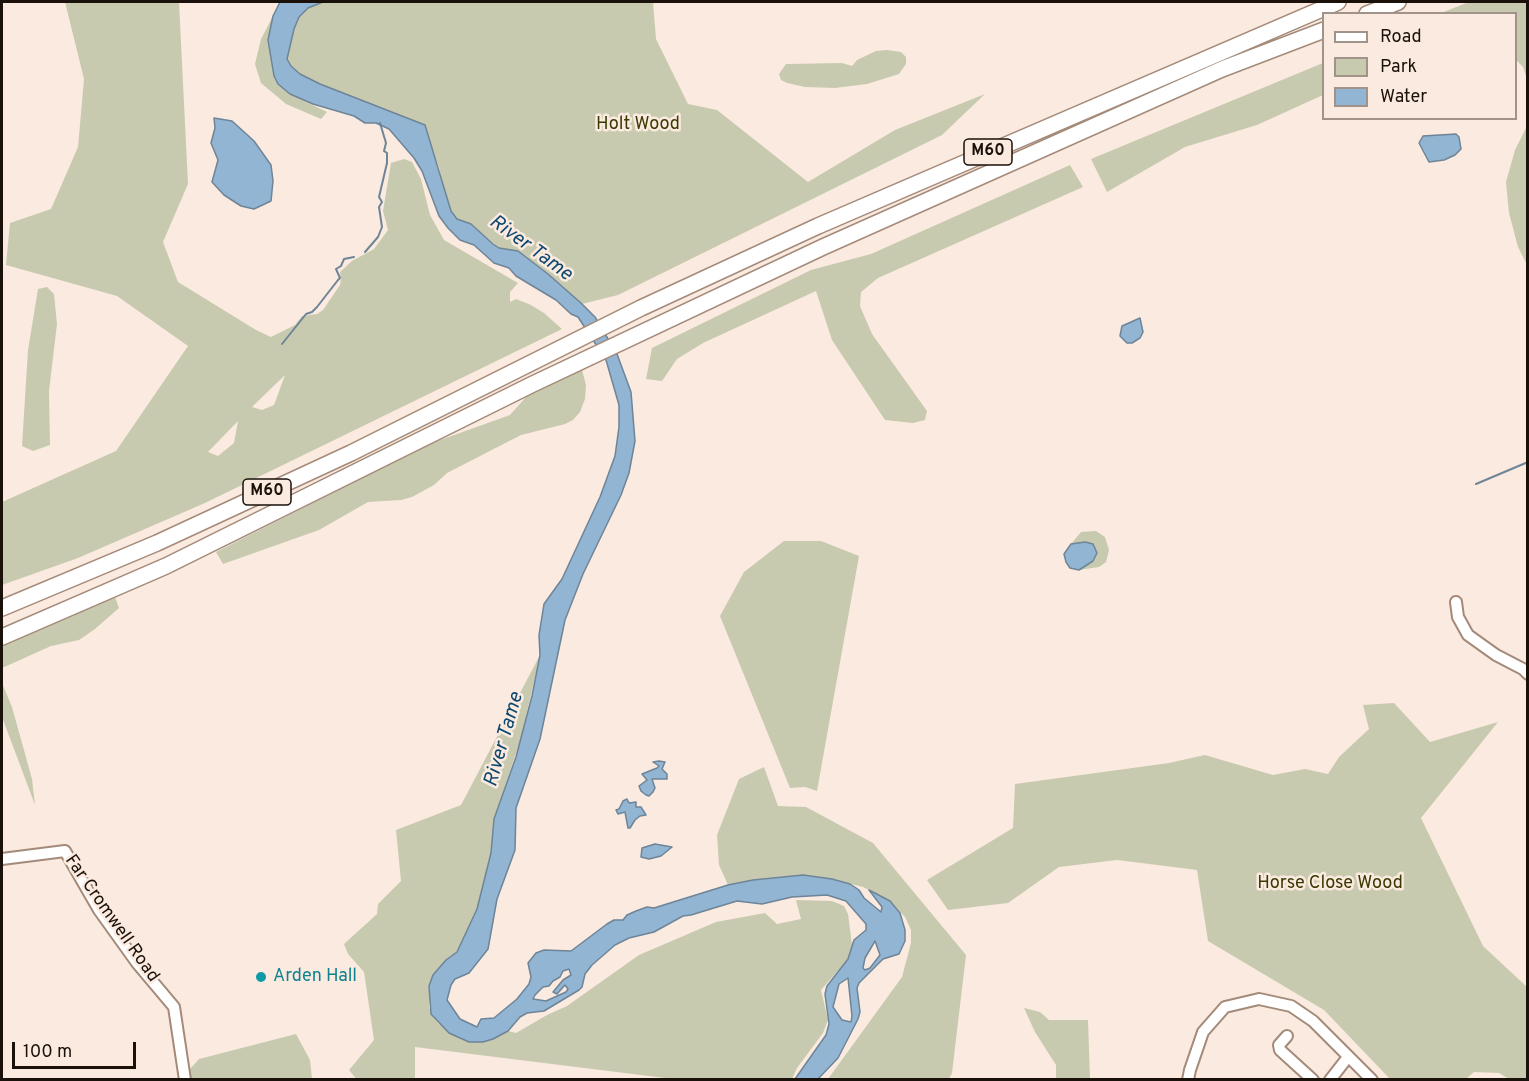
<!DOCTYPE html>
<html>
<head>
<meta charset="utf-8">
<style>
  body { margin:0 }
  #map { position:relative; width:1529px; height:1081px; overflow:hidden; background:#fbeadf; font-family:Overpass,sans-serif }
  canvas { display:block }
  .frame { position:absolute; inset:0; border:3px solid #1a110a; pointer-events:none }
  .legend { position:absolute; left:1322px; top:12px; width:195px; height:108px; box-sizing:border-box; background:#fbeadf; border:2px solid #a1938a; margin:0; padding:8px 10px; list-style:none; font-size:18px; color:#1a110a }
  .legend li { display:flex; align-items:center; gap:12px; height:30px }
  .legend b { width:30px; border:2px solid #a1938a }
  .scale { position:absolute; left:12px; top:1042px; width:124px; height:27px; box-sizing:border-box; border:3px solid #1a110a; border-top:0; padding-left:8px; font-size:18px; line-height:21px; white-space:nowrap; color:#1a110a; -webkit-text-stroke:4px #fbeadf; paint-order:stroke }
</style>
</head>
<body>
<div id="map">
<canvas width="1529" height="1081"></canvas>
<div class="frame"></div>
<ul class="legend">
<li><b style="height:8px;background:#fff"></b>Road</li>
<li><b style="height:16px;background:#c8caaf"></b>Park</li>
<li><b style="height:16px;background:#92b5d4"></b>Water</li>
</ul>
<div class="scale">100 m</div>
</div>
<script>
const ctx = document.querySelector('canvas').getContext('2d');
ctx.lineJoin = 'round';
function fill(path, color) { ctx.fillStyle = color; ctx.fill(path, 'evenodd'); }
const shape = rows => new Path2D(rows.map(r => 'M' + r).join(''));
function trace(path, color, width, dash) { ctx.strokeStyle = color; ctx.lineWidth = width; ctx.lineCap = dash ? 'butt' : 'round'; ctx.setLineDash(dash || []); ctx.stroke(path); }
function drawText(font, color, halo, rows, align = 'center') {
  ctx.font = font + ' Overpass,sans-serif'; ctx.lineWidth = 5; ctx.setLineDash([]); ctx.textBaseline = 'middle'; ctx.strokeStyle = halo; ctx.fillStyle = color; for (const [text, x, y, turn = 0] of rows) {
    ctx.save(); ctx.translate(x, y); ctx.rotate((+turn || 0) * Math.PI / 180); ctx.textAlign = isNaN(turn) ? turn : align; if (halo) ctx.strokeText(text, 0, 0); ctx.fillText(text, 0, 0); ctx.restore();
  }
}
fill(shape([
  [65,2,179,2,188,184,163,242,178,282,256,330,271,337,295,325,302,316,317,314,323,310,340,285,341,279,340,272,352,261,374,249,388,230,383,211,391,163,404,159,412,162,421,179,430,215,444,240,518,283,510,292,510,302,516,299,531,305,544,313,562,329,205,503,78,558,2,585,2,502,116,451,188,346,117,296,6,265,10,223,51,209,78,147,84,79],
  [285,375,274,405,262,410,252,407],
  [238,421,234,443,218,456,208,452],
  [323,2,653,2,656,39,688,104,717,110,808,182,895,130,985,94,942,135,618,295,582,304,548,274,518,251,499,248,471,224,457,219,451,211,446,201,439,167,427,136,425,125,320,84,300,74,291,66,287,59,294,29,299,17,308,8],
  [1469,2,1527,2,1527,79,1523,67,1516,60,1516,14,1441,13],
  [273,16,268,40,274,76,278,84,290,94,327,112,321,119,286,104,261,83,255,64,261,39],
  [887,50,901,52,906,57,906,64,899,74,867,84,835,88,805,87,787,83,781,80,779,74,786,64,842,63,852,66,857,60,876,51],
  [1323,63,1323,95,1257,125,1185,147,1107,192,1091,159],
  [1527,126,1527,265,1518,247,1509,213,1506,182,1515,150],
  [1070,165,1083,187,878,278,861,292,860,306,872,334,927,411,925,420,913,423,885,420,832,340,816,291,703,343,677,359,662,381,646,379,652,348,811,270,871,254],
  [47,287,54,294,57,324,49,391,50,445,33,451,22,446,28,350,38,289],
  [582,370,586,385,585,399,580,412,573,420,565,424,521,435,447,473,434,485,412,497,401,500,368,502,319,530,223,564,216,552,429,444,510,415,526,397],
  [1096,531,1105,537,1109,550,1106,562,1099,567,1079,570,1092,561,1071,544,1081,532],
  [784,541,821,541,859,556,817,791,805,787,790,788,720,616,744,572],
  [115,597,119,608,95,629,79,640,51,646,2,668,2,645],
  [540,655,521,738,494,819,491,853,477,909,457,952,446,960,433,975,429,1006,431,1014,439,1024,493,1039,508,1031,516,1033,547,1015,567,1006,639,955,716,922,765,913,777,924,801,919,796,900,832,901,844,906,848,914,852,945,848,959,821,990,828,1020,823,1033,797,1068,792,1079,673,1079,415,1047,415,1079,357,1080,349,1070,374,1040,364,972,348,954,344,944,377,914,378,904,401,881,396,830,461,805],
  [2,683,12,707,32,779,35,805,2,717],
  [1394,703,1430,742,1498,722,1421,818,1483,946,1527,987,1527,1079,1509,1079,1499,1073,1474,1072,1466,1079,1390,1079,1324,1010,1208,941,1197,870,1117,860,1059,867,1008,903,948,910,927,880,1013,828,1015,784,1169,763,1205,755,1273,775,1305,769,1328,774,1339,757,1369,729,1363,705],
  [764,767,778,806,806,807,873,843,966,955,952,1073,949,1079,828,1079,902,977,911,943,911,930,905,917,890,901,863,887,832,879,753,880,728,885,719,865,717,835,739,779],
  [1024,1008,1040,1012,1049,1020,1088,1020,1090,1079,1056,1079,1056,1065,1035,1032],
  [296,1034,310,1060,312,1079,191,1079,189,1070,199,1059]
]), '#c8caaf');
const water = shape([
  [280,2,323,2,308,8,299,17,294,29,287,59,291,66,300,74,320,84,425,125,451,211,457,219,471,224,493,244,499,248,518,251,548,274,582,304,595,317,617,354,631,392,635,441,629,473,621,495,583,574,565,620,540,739,516,808,515,850,497,899,488,949,469,973,455,979,451,985,447,1000,460,1019,477,1027,481,1019,494,1018,517,999,529,984,531,977,528,963,536,953,544,950,571,951,607,924,614,920,623,920,627,915,636,911,647,907,654,908,728,885,753,880,803,875,832,879,850,884,859,890,864,898,881,912,882,907,869,890,890,901,900,913,905,930,905,941,899,954,883,959,859,983,857,988,860,1012,858,1019,838,1058,818,1079,795,1079,826,1035,829,1024,825,994,827,986,848,959,854,940,866,930,866,924,846,901,827,895,792,897,762,904,737,901,691,915,683,916,654,932,629,938,615,945,592,965,585,974,582,987,579,990,544,1011,527,1013,520,1017,508,1031,493,1039,483,1042,469,1042,449,1033,431,1014,429,986,433,975,446,960,457,952,477,909,491,853,494,819,516,757,532,696,540,655,539,635,544,604,562,579,600,497,615,456,619,427,619,405,606,360,578,317,571,314,556,300,516,276,509,268,494,263,474,245,460,240,448,228,439,216,422,171,414,158,389,129,376,123,365,123,354,116,313,104,290,94,278,84,274,76,268,40,273,16,280,2],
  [875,941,880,955,870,968,865,970,863,968,865,958,875,941],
  [569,969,571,975,563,980,553,992,557,994,565,985,568,989,566,992,546,1001,533,999,535,995,543,987,549,986,553,981,560,977,563,971,569,969],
  [848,978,852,1016,851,1022,842,1020,833,1007,839,984,848,978],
  [214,118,232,121,254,141,271,165,273,181,271,201,254,209,241,206,224,195,212,182,218,160,211,143,215,128,214,118],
  [1456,134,1459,137,1461,149,1455,155,1444,160,1429,162,1419,143,1423,136,1456,134],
  [1140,318,1143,332,1140,338,1132,343,1127,343,1120,336,1122,326,1140,318],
  [1085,542,1093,544,1097,553,1093,561,1079,570,1070,568,1066,562,1064,554,1071,544,1085,542],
  [659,761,665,762,662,769,667,774,667,779,652,779,655,788,653,792,649,796,646,795,641,791,639,786,647,780,642,774,657,768,659,766,653,762,659,761],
  [627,799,629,803,636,802,636,807,641,807,646,815,640,816,635,820,630,828,628,828,625,812,618,814,616,810,619,809,623,801,627,799],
  [655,844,672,847,661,856,649,859,641,857,642,848,655,844]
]);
fill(water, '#92b5d4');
trace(water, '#6e8497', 1.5);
trace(shape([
  [365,252,378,237,382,227,379,207,382,202,379,197,387,163,387,153,384,151,386,143,380,123],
  [282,344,306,314,312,312,317,307,338,280,340,278,336,269,341,266,344,259,354,257],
  [1476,484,1528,462]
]), '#6e8497', 2);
const minor = shape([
  [1456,602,1458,617,1468,635,1496,655,1523,669,1528,674],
  [2,859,65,851,99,910,137,963,174,1007,185,1080],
  [1287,1036,1279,1045,1280,1050,1313,1080],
  [1188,1080,1190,1070,1203,1032,1225,1007,1259,999,1291,1006,1313,1021,1372,1080],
  [1330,1080,1348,1057]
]);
const highway = shape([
  [1367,14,1398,2],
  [2,608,157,543,351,453,641,308,818,226,1338,2],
  [2,637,166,566,533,384,823,247,1222,69,1324,30]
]);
trace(minor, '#a48a79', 14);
trace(highway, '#a48a79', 18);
trace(minor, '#fff', 10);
trace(highway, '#fff', 15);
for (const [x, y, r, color] of [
  [261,977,6,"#0f9aa8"]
]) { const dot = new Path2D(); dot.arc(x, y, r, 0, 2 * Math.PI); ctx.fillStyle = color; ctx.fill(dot); trace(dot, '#fbeadf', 2); }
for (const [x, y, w] of [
  [988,152,48],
  [267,492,48]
]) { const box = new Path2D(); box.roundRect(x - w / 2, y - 13, w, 26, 4.5); ctx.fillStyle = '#fbeadf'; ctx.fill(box); trace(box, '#1a110a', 1.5); }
drawText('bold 16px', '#1a110a', null, [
  ["M60",988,152],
  ["M60",267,492]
]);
drawText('18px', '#393a03', '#fbeadf', [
  ["Holt Wood",638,125],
  ["Horse Close Wood",1330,884]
]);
drawText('18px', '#1a110a', '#fbeadf', [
  ["Far Cromwell Road",111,919,55]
]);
drawText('18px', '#0d838f', '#fbeadf', [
  ["Arden Hall",273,977]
], 'left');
drawText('italic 20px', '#0d476f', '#fbeadf', [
  ["River Tame",530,249,36],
  ["River Tame",505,740,-74]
]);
</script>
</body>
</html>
